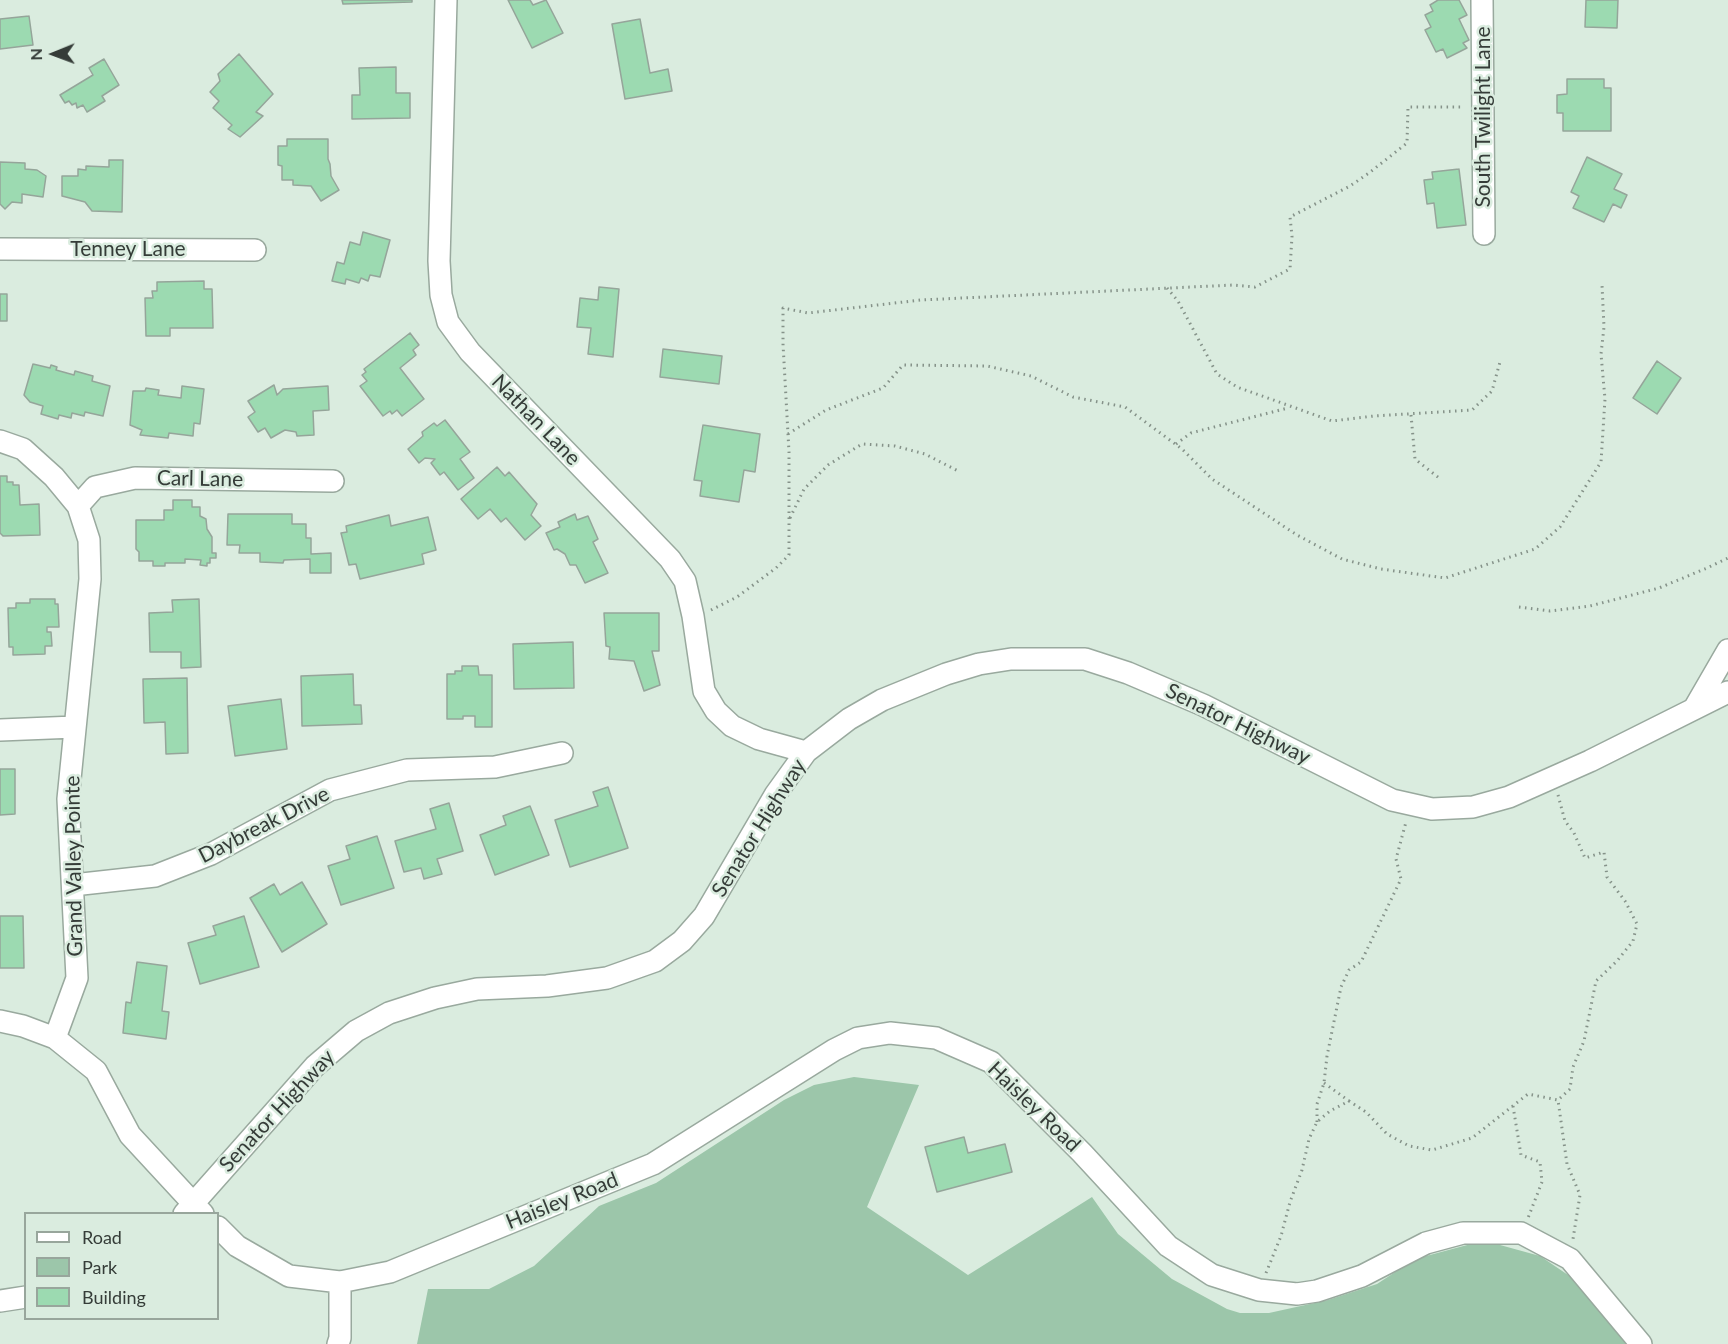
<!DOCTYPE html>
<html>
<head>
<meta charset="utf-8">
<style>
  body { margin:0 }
  #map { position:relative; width:1728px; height:1344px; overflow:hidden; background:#daecdf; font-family:Lato,sans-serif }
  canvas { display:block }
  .legend { position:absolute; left:24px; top:1212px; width:195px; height:108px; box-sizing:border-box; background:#daecdf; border:2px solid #98a69c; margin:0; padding:8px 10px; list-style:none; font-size:18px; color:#353c38 }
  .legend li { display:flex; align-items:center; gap:12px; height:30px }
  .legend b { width:30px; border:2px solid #98a69c }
  .north { position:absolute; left:24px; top:24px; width:60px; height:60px; -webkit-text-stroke:4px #daecdf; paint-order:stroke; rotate:269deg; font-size:16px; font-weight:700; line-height:24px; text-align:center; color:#353c38 }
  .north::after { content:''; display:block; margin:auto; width:21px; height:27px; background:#353c38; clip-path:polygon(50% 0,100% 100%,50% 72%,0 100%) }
</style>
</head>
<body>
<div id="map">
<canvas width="1728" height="1344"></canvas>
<ul class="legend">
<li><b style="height:8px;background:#fff"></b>Road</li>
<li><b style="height:16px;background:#9cc6aa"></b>Park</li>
<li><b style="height:16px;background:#9cdab1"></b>Building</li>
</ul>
<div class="north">N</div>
</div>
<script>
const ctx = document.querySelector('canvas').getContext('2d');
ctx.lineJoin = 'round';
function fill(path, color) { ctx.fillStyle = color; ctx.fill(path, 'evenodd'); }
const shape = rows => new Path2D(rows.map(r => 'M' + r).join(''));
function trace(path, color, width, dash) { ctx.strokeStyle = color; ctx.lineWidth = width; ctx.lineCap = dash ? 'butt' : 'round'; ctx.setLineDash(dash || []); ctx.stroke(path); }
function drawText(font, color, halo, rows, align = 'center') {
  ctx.font = font + ' Lato,sans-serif'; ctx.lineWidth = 5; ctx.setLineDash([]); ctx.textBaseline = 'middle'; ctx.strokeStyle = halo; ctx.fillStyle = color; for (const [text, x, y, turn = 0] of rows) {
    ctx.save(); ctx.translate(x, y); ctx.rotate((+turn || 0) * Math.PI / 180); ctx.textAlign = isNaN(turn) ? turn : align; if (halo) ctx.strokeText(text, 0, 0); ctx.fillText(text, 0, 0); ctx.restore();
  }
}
fill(shape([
  [854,1077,919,1085,867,1207,968,1275,1092,1197,1118,1234,1172,1279,1227,1309,1240,1313,1269,1313,1328,1300,1377,1284,1415,1259,1471,1244,1500,1245,1540,1256,1574,1279,1629,1344,417,1344,428,1289,489,1289,534,1266,599,1206,656,1183,784,1100,814,1085]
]), '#9cc6aa');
const building = shape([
  [342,0,412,0,412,2,343,4,342,0],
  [508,0,530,0,533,5,546,0,563,33,532,48,508,0],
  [1438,0,1459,0,1467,15,1459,19,1469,40,1463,43,1467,48,1447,58,1443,49,1436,52,1425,30,1431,27,1425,15,1433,11,1430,5,1438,0],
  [1586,0,1618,0,1617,28,1585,27,1586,0],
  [29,16,33,45,0,49,0,19,29,16],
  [640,19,650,73,668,69,672,91,625,99,612,24,640,19],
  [239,54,273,94,256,112,263,116,240,137,228,129,232,125,213,108,219,101,210,92,220,81,218,74,239,54],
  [104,59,119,85,102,96,105,101,87,112,83,105,77,108,76,103,72,105,69,101,65,103,60,95,93,75,89,68,104,59],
  [396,67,396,93,410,93,410,118,352,119,352,95,360,95,359,68,396,67],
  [1567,79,1604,79,1604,88,1611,88,1611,131,1563,131,1563,113,1557,113,1557,95,1567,94,1567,79],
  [287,139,328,139,328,159,330,164,331,176,339,190,321,201,311,186,293,185,293,180,282,180,282,166,278,165,278,146,287,146,287,139],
  [1587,157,1622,174,1614,189,1627,195,1621,208,1613,204,1604,222,1573,208,1579,196,1571,192,1587,157],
  [109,160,123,160,122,212,92,211,85,202,62,196,62,176,78,176,78,169,86,170,86,166,109,167,109,160],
  [0,162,25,163,25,169,37,170,46,176,43,197,22,194,22,203,12,202,5,209,0,204,0,162],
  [1459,169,1466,225,1437,228,1434,203,1427,204,1424,180,1433,179,1432,172,1459,169],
  [363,232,390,240,380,277,370,275,368,281,361,278,359,283,346,279,345,284,332,281,337,262,344,264,350,242,360,245,363,232],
  [204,281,204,289,212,289,213,328,170,328,170,336,146,336,145,298,153,298,152,291,157,291,157,282,204,281],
  [599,287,619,289,613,357,588,354,591,328,577,327,580,298,598,300,599,287],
  [0,294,7,294,7,321,0,321,0,294],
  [410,333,419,345,413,350,416,355,400,368,424,399,402,416,397,410,392,414,390,411,383,416,360,386,367,381,362,375,366,372,364,369,410,333],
  [663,349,722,356,719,384,660,377,663,349],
  [1657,361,1681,378,1657,414,1633,398,1657,361],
  [33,364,50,368,51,365,57,367,56,370,74,375,75,371,93,376,92,381,110,386,103,416,85,412,84,416,72,413,71,418,59,415,58,419,41,414,43,406,30,402,24,395,33,364],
  [274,385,277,395,283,389,328,386,329,410,313,411,314,435,297,436,296,432,285,430,271,438,265,428,258,432,248,417,255,412,248,401,274,385],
  [182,386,204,389,200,424,194,423,193,436,169,433,168,438,140,435,142,430,130,425,133,391,145,391,146,388,159,390,158,395,181,398,182,386],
  [445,420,470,452,460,459,474,478,458,490,444,472,440,475,431,463,435,459,425,458,419,463,408,449,423,436,422,432,434,423,437,426,445,420],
  [703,425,760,434,755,472,744,470,739,502,700,496,702,481,694,480,703,425],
  [497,467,505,476,509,472,537,504,531,515,541,526,525,540,506,518,501,522,490,509,478,519,461,499,497,467],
  [0,476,7,476,7,482,13,482,13,485,19,485,20,505,39,504,40,535,3,536,0,533,0,476],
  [173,500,192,500,192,507,200,507,200,516,206,519,207,529,212,537,212,553,216,553,216,558,210,558,210,563,207,563,207,566,200,565,201,560,185,559,185,563,165,563,165,566,153,566,153,561,139,561,139,552,136,549,136,520,164,520,164,510,173,510,173,500],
  [228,514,292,514,292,524,306,524,306,538,311,538,311,554,331,553,331,573,310,573,310,559,284,560,283,563,260,562,260,553,239,553,240,545,227,545,228,514],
  [575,514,577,520,588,516,598,539,593,542,608,573,585,583,576,565,570,565,565,554,557,549,554,550,546,533,560,527,558,522,575,514],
  [389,515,391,526,428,517,436,550,422,554,424,564,360,579,356,564,349,565,341,533,347,532,346,526,389,515],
  [30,599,55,599,55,604,58,604,59,627,47,627,47,632,51,632,52,646,45,646,45,654,13,655,13,647,9,647,8,608,16,608,16,603,30,603,30,599],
  [199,599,201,667,181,668,181,652,150,652,149,613,173,612,172,600,199,599],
  [604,613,659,613,659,651,652,651,660,685,644,691,634,661,609,659,610,647,606,646,604,613],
  [573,642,574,688,514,689,513,644,573,642],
  [462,666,478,666,479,675,492,675,492,727,475,727,475,716,463,716,463,719,447,719,447,674,455,674,455,671,462,671,462,666],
  [353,674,354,705,361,705,362,724,302,726,301,676,353,674],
  [187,678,188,753,166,754,165,722,144,723,143,679,187,678],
  [281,699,287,749,235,756,228,706,281,699],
  [0,769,15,769,15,814,0,815,0,769],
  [608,787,628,848,570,867,555,820,598,806,593,792,608,787],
  [449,803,463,851,437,859,442,874,424,879,421,868,404,872,395,841,436,829,430,809,449,803],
  [530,806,549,855,495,875,480,835,506,825,503,816,530,806],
  [377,836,394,888,341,905,328,866,350,859,346,846,377,836],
  [302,882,327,924,282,952,250,898,274,884,280,895,302,882],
  [0,916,23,916,24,968,0,968,0,916],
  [244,916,259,967,200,984,188,943,216,935,213,926,244,916],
  [137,962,167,966,162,1011,169,1012,166,1039,123,1033,126,1002,131,1003,137,962],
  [964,1137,968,1153,1005,1144,1012,1172,937,1192,925,1147,964,1137]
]);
fill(building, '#9cdab1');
trace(building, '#95a59a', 1.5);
const minor = shape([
  [446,0,439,261,441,295,448,322,470,352,670,559,685,581,693,616,704,691,716,711,732,726,759,739,806,752],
  [1482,0,1484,234],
  [0,249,255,250],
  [0,441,23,449,54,477,78,506,89,540,90,579,68,799,77,978,55,1038,96,1071,130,1135,203,1214],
  [78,506,95,487,135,478,333,481],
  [1695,707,1728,650],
  [0,730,75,727],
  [73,885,155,876,211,854,330,790,407,770,495,767,562,753],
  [0,1021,23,1026,55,1038],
  [184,1214,315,1066,356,1031,389,1013,435,998,477,989,547,986,607,978,655,961,682,941,704,916,775,795,806,752,849,719,882,700,946,674,979,664,1011,659,1085,659,1128,673,1203,705,1392,800,1432,809,1473,807,1509,797,1590,761,1728,692],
  [218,1227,237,1246,289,1276,340,1282,390,1272,653,1164,834,1050,858,1038,890,1033,936,1038,991,1062,1082,1153,1168,1246,1212,1275,1259,1290,1297,1294,1317,1291,1362,1276,1426,1243,1463,1233,1521,1233,1570,1259,1641,1344],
  [0,1301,26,1297],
  [338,1344,340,1338,340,1282]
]);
trace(minor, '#99a99e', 24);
trace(shape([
  [1167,288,1178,301,1217,374,1237,387,1332,421,1374,416,1472,410,1492,391,1500,362],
  [1411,415,1415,459,1439,478],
  [788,434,826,410,883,388,903,365,987,366,1031,376,1073,397,1125,407,1182,449,1212,479,1297,535,1342,559,1381,569,1445,578,1535,549,1560,527,1601,462,1605,399,1601,354,1604,327,1602,285],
  [1176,444,1191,433,1288,408],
  [790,518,804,489,828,465,862,444,895,446,925,454,960,472],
  [1519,607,1550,611,1590,606,1659,588,1707,568,1728,558],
  [711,610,737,597,776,568,789,555,789,452,783,344,783,308,808,313,921,300,1233,285,1255,287,1290,269,1292,236,1290,217,1350,186,1369,173,1407,143,1408,107,1464,107],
  [1558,795,1565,821,1574,833,1585,858,1604,852,1607,877,1625,901,1637,924,1633,941,1617,961,1596,981,1584,1041,1573,1067,1570,1089,1558,1100],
  [1324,1083,1349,1101],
  [1513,1106,1521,1155,1540,1162,1542,1182,1528,1218],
  [1317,1122,1317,1104,1324,1083,1327,1056,1341,987,1349,970,1361,962,1401,879,1396,859,1406,822],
  [1266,1273,1281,1236,1290,1202,1302,1170,1309,1139,1317,1122,1330,1111,1349,1101,1366,1112,1387,1134,1409,1146,1432,1150,1472,1138,1528,1094,1558,1100,1567,1164,1580,1195,1573,1239]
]), '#859289', 3, [1.5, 4.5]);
trace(minor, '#fff', 21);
drawText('21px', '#353c38', '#daecdf', [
  ["South Twilight Lane",1483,117,-90],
  ["Tenney Lane",128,249],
  ["Nathan Lane",536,420,46],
  ["Carl Lane",200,479,1],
  ["Senator Highway",1238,724,26],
  ["Daybreak Drive",264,825,-27],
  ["Senator Highway",759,828,-58],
  ["Grand Valley Pointe",74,866,-91],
  ["Haisley Road",1034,1107,44],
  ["Senator Highway",277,1111,-47],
  ["Haisley Road",562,1201,-22]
]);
</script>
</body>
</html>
